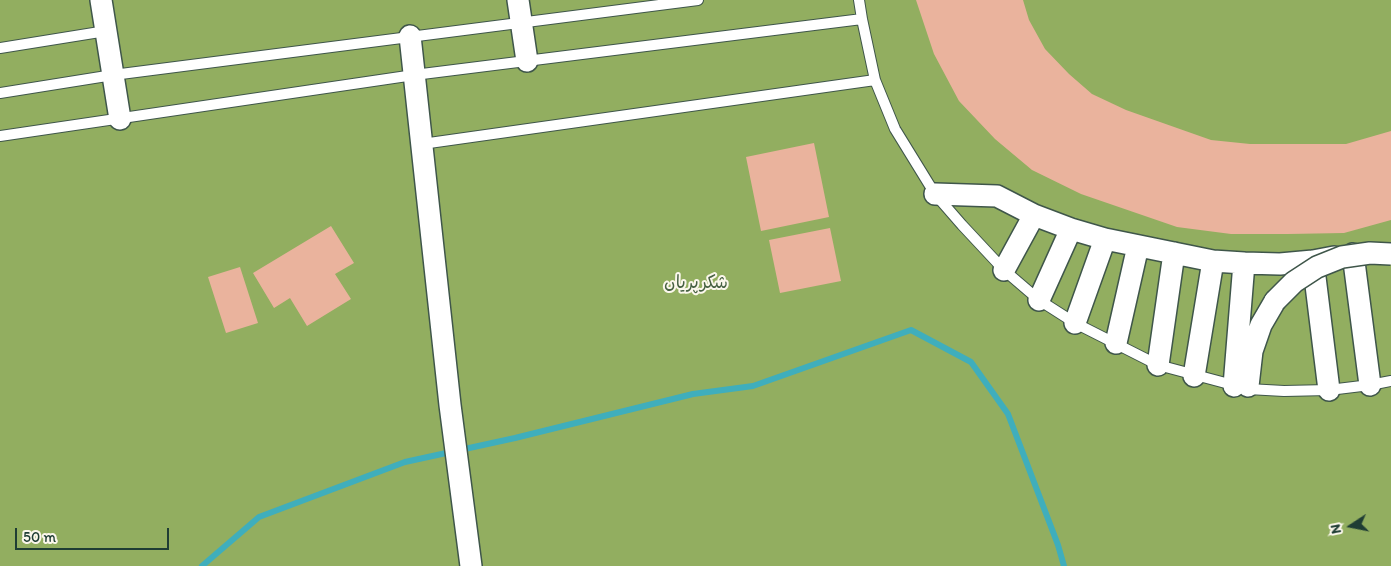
<!DOCTYPE html>
<html>
<head>
<meta charset="utf-8">
<style>
  body { margin:0 }
  #map { position:relative; width:1391px; height:566px; overflow:hidden; background:#f3e1c5; font-family:Itim,sans-serif }
  canvas { display:block }
  .north { position:absolute; left:1326px; top:501px; width:50px; height:50px; -webkit-text-stroke:4px #fbf7ec; paint-order:stroke; rotate:259deg; font-size:14px; font-weight:700; line-height:20px; text-align:center; color:#1f3d34 }
  .north::after { content:''; display:block; margin:auto; width:18px; height:22px; background:#1f3d34; clip-path:polygon(50% 0,100% 100%,50% 72%,0 100%) }
  .scale { position:absolute; left:15px; top:528px; width:154px; height:22px; box-sizing:border-box; border:2px solid #1f3d34; border-top:0; padding-left:6px; font-size:15px; line-height:18px; white-space:nowrap; color:#1f3d34; -webkit-text-stroke:4px #fbf7ec; paint-order:stroke }
</style>
</head>
<body>
<div id="map">
<canvas width="1391" height="566"></canvas>
<div class="north">N</div>
<div class="scale">50 m</div>
</div>
<script>
const ctx = document.querySelector('canvas').getContext('2d');
ctx.lineJoin = 'round';
function fill(path, color) { ctx.fillStyle = color; ctx.fill(path, 'evenodd'); }
const shape = rows => new Path2D(rows.map(r => 'M' + r).join(''));
function trace(path, color, width, dash) { ctx.strokeStyle = color; ctx.lineWidth = width; ctx.lineCap = dash ? 'butt' : 'round'; ctx.setLineDash(dash || []); ctx.stroke(path); }
function drawText(font, color, halo, rows, align = 'center') {
  ctx.font = font + ' Itim,"Playpen Sans Arabic",sans-serif'; ctx.lineWidth = 4; ctx.setLineDash([]); ctx.textBaseline = 'middle'; ctx.strokeStyle = halo; ctx.fillStyle = color; for (const [text, x, y, turn = 0] of rows) {
    ctx.save(); ctx.translate(x, y); ctx.rotate((+turn || 0) * Math.PI / 180); ctx.textAlign = isNaN(turn) ? turn : align; if (halo) ctx.strokeText(text, 0, 0); ctx.fillText(text, 0, 0); ctx.restore();
  }
}
fill(shape([
  [0,0,1391,0,1391,566,0,566]
]), '#92ae60');
trace(shape([
  [202,566,259,517,405,462,515,438,693,394,753,386,911,330,971,362,1008,414,1058,545,1064,566]
]), '#3faebc', 6);
fill(shape([
  [916,0,1023,0,1029,20,1045,49,1069,74,1092,94,1126,110,1211,140,1250,144,1346,144,1391,131,1391,220,1344,233,1288,234,1231,234,1177,227,1081,194,1032,170,995,139,959,101,934,54],
  [814,143,829,217,761,231,746,157],
  [331,226,354,263,335,274,351,299,307,326,290,298,274,308,253,273],
  [830,228,841,281,780,293,769,240],
  [240,267,258,323,226,333,208,277]
]), '#eab39d');
const lane = shape([
  [859,0,862,19,875,80,895,129,935,194,962,225,1004,270,1039,300,1075,323,1158,365,1248,389,1284,391,1329,390,1370,385,1391,381],
  [0,48,106,31],
  [0,93,113,75,698,0],
  [0,136,414,75,862,19],
  [422,144,875,80]
]);
const street = shape([
  [101,0,120,119],
  [518,0,527,61],
  [410,36,450,405,471,566],
  [935,194,997,196,1034,215,1071,229,1105,239,1213,261,1244,263,1280,264,1313,261,1334,257],
  [1353,254,1370,385],
  [1313,261,1329,390],
  [1004,270,1034,215],
  [1039,300,1071,229],
  [1075,323,1105,239],
  [1116,343,1138,246],
  [1158,365,1174,253],
  [1194,376,1213,261],
  [1234,386,1244,263],
  [1248,386,1252,351,1261,325,1275,301]
]);
trace(lane, '#3f564a', 12);
trace(street, '#3f564a', 24);
trace(lane, '#fff', 10);
trace(street, '#fff', 21);
const streetBridge = shape([
  [1275,301,1294,282,1317,267,1342,257,1370,253,1391,254]
]);
trace(streetBridge, '#3f564a', 24, []);
trace(streetBridge, '#fff', 21);
drawText('18px', '#466042', '#fbf7ec', [
  ["شکرپریاں",696,283]
]);
</script>
</body>
</html>
